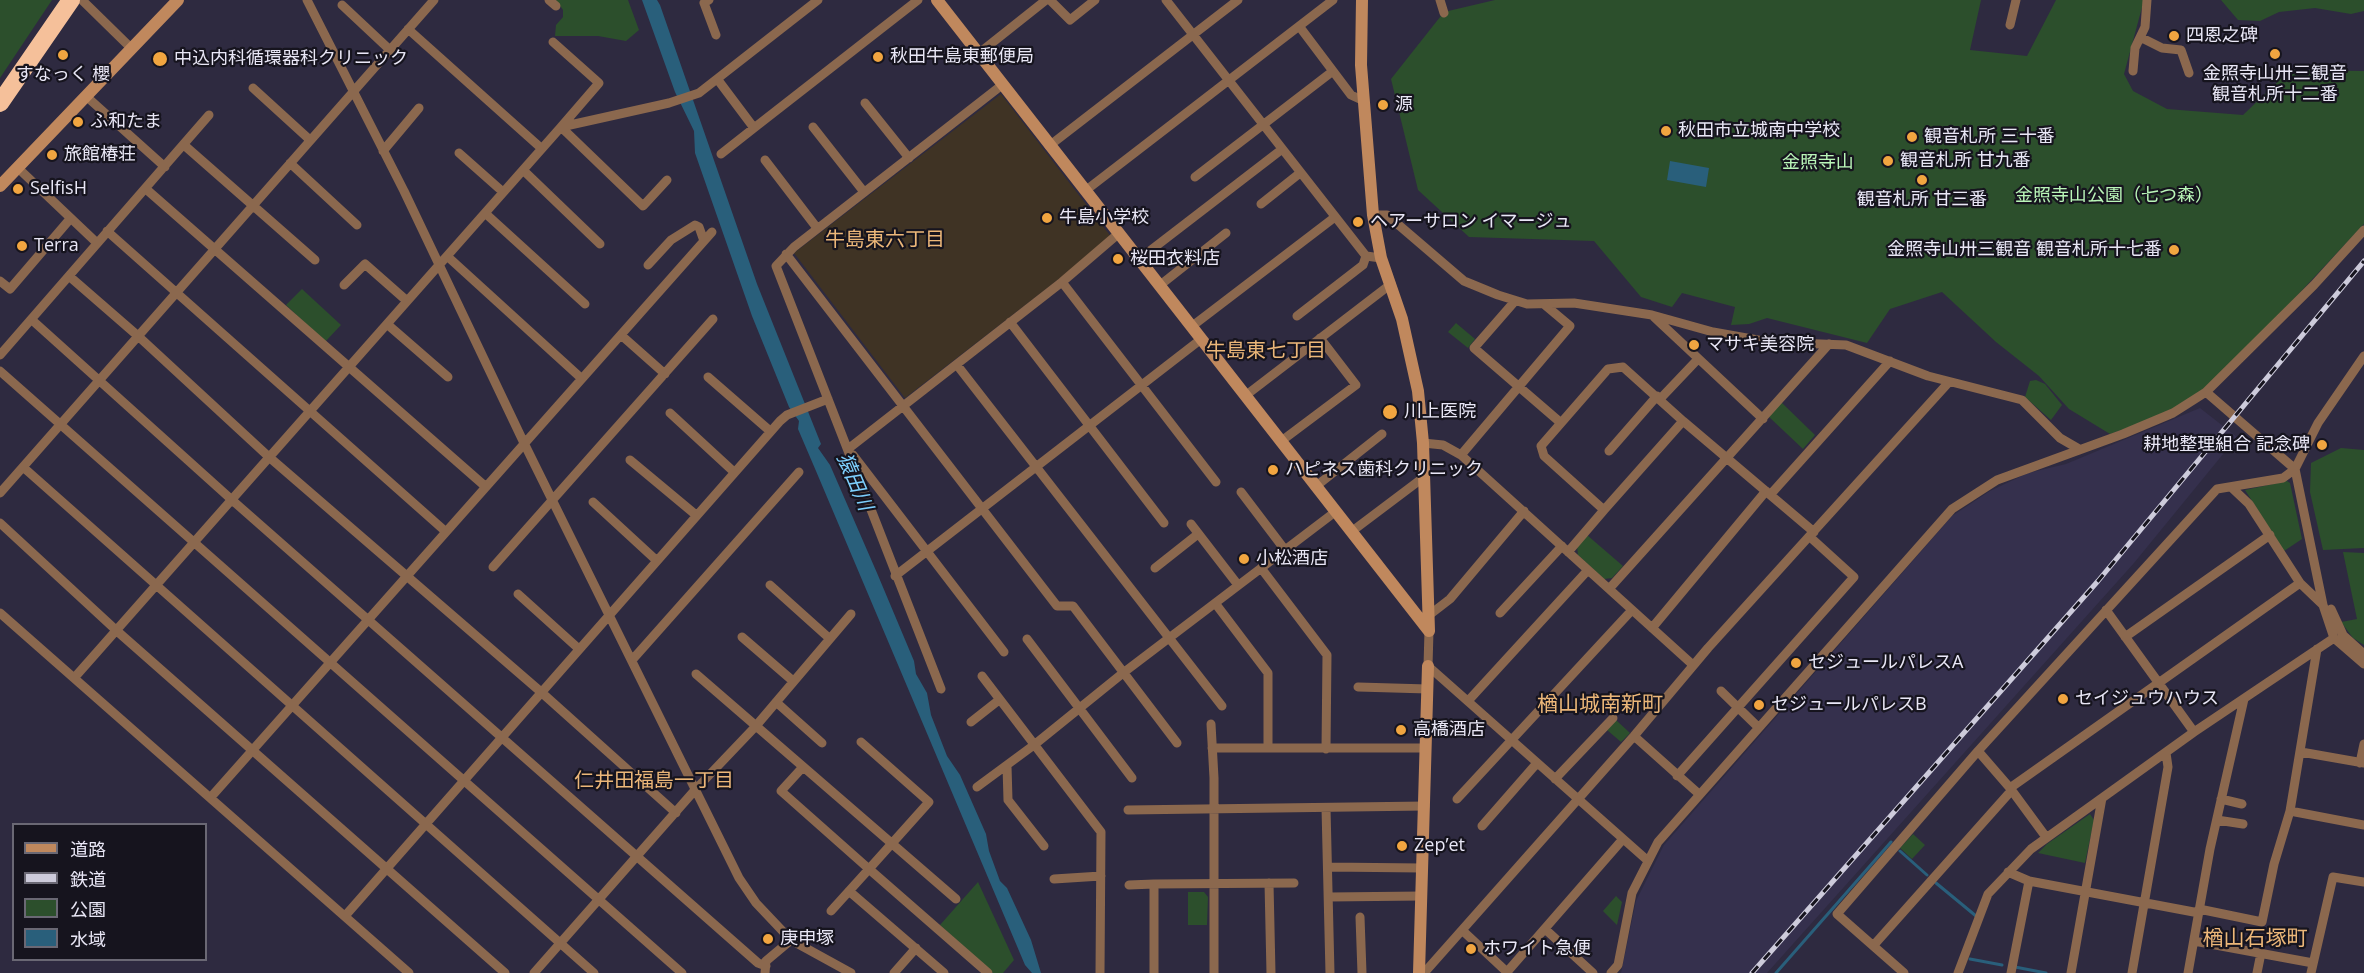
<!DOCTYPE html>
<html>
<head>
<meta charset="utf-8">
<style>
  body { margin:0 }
  #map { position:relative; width:2364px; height:973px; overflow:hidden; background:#2e2a40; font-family:"Open Sans","Noto Sans JP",sans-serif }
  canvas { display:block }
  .legend { position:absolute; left:12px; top:823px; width:195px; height:138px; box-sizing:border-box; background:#16141e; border:2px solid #6a6874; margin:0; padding:8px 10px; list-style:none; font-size:18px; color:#e9e7f6 }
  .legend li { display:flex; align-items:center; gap:12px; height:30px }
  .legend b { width:30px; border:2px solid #6a6874 }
</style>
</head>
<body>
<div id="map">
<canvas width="2364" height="973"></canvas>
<ul class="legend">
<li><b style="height:8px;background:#c0885d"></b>道路</li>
<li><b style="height:8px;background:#cdcbdb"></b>鉄道</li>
<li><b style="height:16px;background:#2c4f2c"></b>公園</li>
<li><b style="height:16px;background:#295f7b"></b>水域</li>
</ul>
</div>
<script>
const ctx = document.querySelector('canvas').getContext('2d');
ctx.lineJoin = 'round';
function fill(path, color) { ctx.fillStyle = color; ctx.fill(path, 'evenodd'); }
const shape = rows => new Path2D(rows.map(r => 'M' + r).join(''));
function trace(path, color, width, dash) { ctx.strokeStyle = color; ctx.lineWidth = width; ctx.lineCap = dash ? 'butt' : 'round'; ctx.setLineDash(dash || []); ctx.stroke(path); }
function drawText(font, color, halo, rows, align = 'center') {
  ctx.font = font + ' "Open Sans","Noto Sans JP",sans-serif'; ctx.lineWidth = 4.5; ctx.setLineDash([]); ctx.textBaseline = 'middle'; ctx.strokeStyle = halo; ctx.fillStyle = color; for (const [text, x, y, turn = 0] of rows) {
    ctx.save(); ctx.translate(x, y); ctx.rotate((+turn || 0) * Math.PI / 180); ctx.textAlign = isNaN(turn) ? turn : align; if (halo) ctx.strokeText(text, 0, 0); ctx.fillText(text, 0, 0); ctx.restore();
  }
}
fill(shape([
  [2200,408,2237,437,2134,563,1767,973,1621,973,1636,901,1664,845,1952,516,1990,491,2028,473,2066,464]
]), '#35304d');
fill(shape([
  [1001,94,1112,238,905,398,794,253]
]), '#3f3324');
fill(shape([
  [0,0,52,0,0,78],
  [556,0,628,0,639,30,626,41,598,36,555,36,556,25,563,17,563,10],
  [1495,0,1981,0,1970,50,2027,56,2056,0,2144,0,2124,74,2133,91,2167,109,2243,115,2290,70,2364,71,2364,224,2248,348,2187,407,2110,434,2069,409,2039,376,1996,342,1942,292,1890,309,1867,343,1767,318,1749,324,1731,325,1735,307,1682,293,1672,307,1641,297,1594,241,1469,237,1418,190,1391,79,1444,12],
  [2221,0,2364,0,2364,11,2351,14,2315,8,2279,12,2260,21,2238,20],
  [302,289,341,325,325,342,286,305],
  [1456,323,1475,339,1468,348,1448,332],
  [2036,380,2045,384,2062,405,2051,420,2025,397,2030,381],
  [1781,402,1815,435,1803,449,1768,416],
  [2341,448,2364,450,2364,548,2323,550,2310,492,2311,463],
  [2287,481,2290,483,2302,539,2284,551,2245,490],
  [1587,535,1623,566,1612,578,1604,579,1578,555,1577,546],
  [2343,552,2364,553,2364,645,2353,638,2341,622,2357,619],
  [1616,720,1630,733,1621,742,1607,730],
  [2090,814,2094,820,2085,863,2038,853,2047,844],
  [1913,834,1925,845,1912,859,1900,848],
  [978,882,1014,960,1003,973,993,973,940,925],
  [1188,892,1204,892,1208,897,1207,925,1188,925],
  [1616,896,1622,902,1617,925,1603,911]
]), '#2c4f2c');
fill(shape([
  [642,0,657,0,660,5,757,284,821,444,818,448,830,465,877,573,914,661,916,674,927,693,931,715,947,756,960,775,986,834,989,851,1000,881,1007,888,1031,940,1041,973,1032,973,1025,965,816,471,798,429,799,421,789,407,752,316,695,153,694,131,675,92],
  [1670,161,1709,168,1706,187,1667,180]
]), '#295f7b');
trace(shape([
  [1900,851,1927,875],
  [1936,883,1976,916],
  [1970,959,2002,965],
  [2015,967,2046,973],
  [1776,973,1891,842]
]), '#295f7b', 3);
trace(shape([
  [82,0,132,49],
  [307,0,404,191,524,443,739,878,756,903,791,940,851,973],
  [549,0,556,6],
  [709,0,704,3,716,35],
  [1050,0,1070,20,1095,0],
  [1166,0,1366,256,1381,258],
  [1440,0,1444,13],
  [342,5,390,50],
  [2010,25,2016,0],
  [1299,26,1351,95,1364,101],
  [408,29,541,148],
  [2142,38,2162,48,2181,50,2189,73],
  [553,42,599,83,561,127,643,206,667,180],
  [978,54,1046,0],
  [2133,71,2135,48,2145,27,2147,0],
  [718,80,754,128,918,0],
  [253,88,310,140],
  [87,97,165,167],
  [865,103,909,158],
  [813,127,864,192],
  [184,145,315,260],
  [1049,146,1238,0],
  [383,151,419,108],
  [459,153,503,192],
  [721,154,754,128],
  [765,160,817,228],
  [290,163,357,225],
  [19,169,97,243],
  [523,170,600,244],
  [1195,177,1333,71],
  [146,189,486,487],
  [1085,191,1333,0],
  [1261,204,1300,173],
  [485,213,585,304],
  [1373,215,1387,215,1464,281,1498,295,1527,304,1574,303,1652,315,1713,332,1769,342,1846,345,1928,376,2022,400,2060,438,2079,449],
  [107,231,445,531],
  [786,254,1057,606,1073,606,1177,743],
  [447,256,581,378],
  [1138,260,1281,150],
  [648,265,671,240,695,225,699,227,704,241],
  [69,276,138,336,269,457,541,692,676,813],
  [0,281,10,289,70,219],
  [1062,282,1216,482],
  [344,285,365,264,407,301],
  [1159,286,1226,233],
  [1515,301,1474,348,1561,423,1541,446,1544,456,1604,510,1568,552],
  [1297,316,1363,265,1366,256],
  [1654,317,1763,419],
  [32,320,232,500,758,963,766,966],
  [1010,322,1164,523],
  [387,324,448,377],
  [1191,327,1335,217],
  [621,335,665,374],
  [0,355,209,115],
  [2364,356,2318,423,2295,469,2323,605,2334,638,2364,664],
  [957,365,1222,706],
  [0,371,682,973],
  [708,377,770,431],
  [1245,396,1391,284],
  [1660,399,1698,359],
  [670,413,734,472],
  [1561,423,1608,369,1623,367,1683,421],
  [1280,442,1356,385,1320,338],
  [1423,443,1443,445,1461,455,1693,665],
  [848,449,1062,282,1118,234],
  [1609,451,1657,396],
  [853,455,1004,652],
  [1461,455,1570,326,1545,305],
  [630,460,696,515],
  [23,467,594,973],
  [1315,487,1382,434],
  [2231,487,2249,504,2300,583,2323,605],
  [1241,492,1285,550],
  [0,493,434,0],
  [1770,495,1890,361],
  [593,502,656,560],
  [1604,510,1683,421,1814,532],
  [0,523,117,631,505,973],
  [1191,524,1238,585],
  [1351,532,1424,477],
  [493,567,713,319],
  [1155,568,1198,534],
  [1261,568,1327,655,1326,749],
  [895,576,1200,340],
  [770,585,829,638],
  [1609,589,1829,344],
  [518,594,579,649],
  [1215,603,1268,673,1268,748],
  [2331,609,2343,635,2364,654],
  [2106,610,2194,732],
  [0,613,409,973],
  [1500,613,1562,546],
  [1428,616,1450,599,1524,511],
  [1652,628,1766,491],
  [1429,631,1428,666,1647,860],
  [742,637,793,681],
  [2125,637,2270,535],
  [1027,639,1132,778],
  [633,659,799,472],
  [696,674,956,899],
  [982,676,1101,832,1100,973],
  [75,677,561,127,669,103,699,93,818,0],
  [1358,687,1428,689],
  [941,689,776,266,794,247,1002,85],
  [1721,691,1758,727],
  [1468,701,1588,570],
  [776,702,822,743],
  [971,722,999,700],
  [1211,724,1214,778,1214,973],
  [1634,736,1699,794],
  [861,742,929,802,869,869,988,973],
  [1212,748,1426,748],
  [1978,751,2010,788,2046,837],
  [2301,752,2364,763],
  [2360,763,2364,744],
  [1007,766,1008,800,1044,846],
  [802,768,781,791,869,869,831,911],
  [1677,776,1854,577,1810,537],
  [1555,779,1613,718],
  [977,787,1034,745,1123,673,1335,512],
  [2010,788,2300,583],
  [211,797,712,232],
  [1457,799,1632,610],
  [2221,799,2242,804],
  [1326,808,1330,973],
  [1128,810,1425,806],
  [2290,811,2364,825],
  [2217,820,2243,824],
  [1482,826,1537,763],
  [1328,867,1422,868],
  [2008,872,2029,881,2199,913],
  [1054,879,1101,876],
  [1269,883,1271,973],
  [1129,885,1154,884],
  [849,891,944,973],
  [1329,897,1422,896],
  [2199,909,2262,922,2274,864,2290,811,2317,649],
  [345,916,780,421,787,415,828,399],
  [1360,917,1362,973],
  [1545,929,1593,973],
  [1463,931,1508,973],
  [2194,941,2313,963],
  [1873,946,2011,791],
  [1507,972,1623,839],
  [534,973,695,790,755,727,851,614],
  [765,973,766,961,791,940],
  [894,973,916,948],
  [1154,973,1154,884,1294,883],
  [1424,973,1634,736,1708,648,1949,382],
  [1611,973,1618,965,1632,893,1658,842,1952,509,1997,480,2123,434,2173,413,2206,392,2314,285,2364,230],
  [1904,973,1837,914,1978,751,2217,489,2283,478,2295,469,2206,392],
  [1958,973,1988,894,2031,849,2194,732,2334,638],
  [2011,973,2029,881],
  [2071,973,2102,798],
  [2132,973,2168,767,2166,753],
  [2188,973,2210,849,2244,699],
  [2257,973,2261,953],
  [2311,973,2333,877,2364,882]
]), '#8b684e', 9);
trace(shape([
  [937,0,1429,631],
  [1362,0,1361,65,1373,215,1381,258,1402,319,1418,391,1423,443,1429,631],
  [0,186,178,0],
  [1419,973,1428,666]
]), '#c0885d', 12);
trace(shape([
  [0,103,71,0]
]), '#f5c09a', 18);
const rail = shape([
  [1752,973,2098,581,2364,261]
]);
trace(rail, '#cdcbdb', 5);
trace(rail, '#16141e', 3, [9]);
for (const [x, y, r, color] of [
  [2174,36,6,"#f1a540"],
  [2275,54,6,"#f1a540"],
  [63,55,6,"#f1a540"],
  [878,57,6,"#f1a540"],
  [160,59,8,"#f1a540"],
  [1383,105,6,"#f1a540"],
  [78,122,6,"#f1a540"],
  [1666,131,6,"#f1a540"],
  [1912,137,6,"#f1a540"],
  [52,155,6,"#f1a540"],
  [1888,161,6,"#f1a540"],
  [1922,180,6,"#f1a540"],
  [18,189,6,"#f1a540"],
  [1047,218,6,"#f1a540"],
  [1358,222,6,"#f1a540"],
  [22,246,6,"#f1a540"],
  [2174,250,6,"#f1a540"],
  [1118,259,6,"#f1a540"],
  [1694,345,6,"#f1a540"],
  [1390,412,8,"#f1a540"],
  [2322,445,6,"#f1a540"],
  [1273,470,6,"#f1a540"],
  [1244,559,6,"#f1a540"],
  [1796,663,6,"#f1a540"],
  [2063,699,6,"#f1a540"],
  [1759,705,6,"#f1a540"],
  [1401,730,6,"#f1a540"],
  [1402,846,6,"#f1a540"],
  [768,939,6,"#f1a540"],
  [1471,949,6,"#f1a540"]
]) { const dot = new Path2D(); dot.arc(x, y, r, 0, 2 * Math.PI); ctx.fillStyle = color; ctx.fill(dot); trace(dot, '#16141e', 2); }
drawText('18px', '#e9e7f6', '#16141e', [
  ["四恩之碑",2186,36],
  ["秋田牛島東郵便局",890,57],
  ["中込内科循環器科クリニック",174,59],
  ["金照寺山卅三観音",2275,74,"center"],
  ["観音札所十二番",2275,95,"center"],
  ["すなっく 櫻",63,75,"center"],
  ["源",1395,105],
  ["ふ和たま",90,122],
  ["秋田市立城南中学校",1678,131],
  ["観音札所 三十番",1924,137],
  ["旅館椿荘",64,155],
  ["観音札所 甘九番",1900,161],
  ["SelfisH",30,189],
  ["観音札所 甘三番",1922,200,"center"],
  ["牛島小学校",1059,218],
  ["ヘアーサロン イマージュ",1370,222],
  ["Terra",34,246],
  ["金照寺山卅三観音 観音札所十七番",2162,250,"right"],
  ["桜田衣料店",1130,259],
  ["マサキ美容院",1706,345],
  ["川上医院",1404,412],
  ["耕地整理組合 記念碑",2310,445,"right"],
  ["ハピネス歯科クリニック",1285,470],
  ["小松酒店",1256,559],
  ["セジュールパレスA",1808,663],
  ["セイジュウハウス",2075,699],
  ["セジュールパレスB",1771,705],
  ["高橋酒店",1413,730],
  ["Zep’et",1414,846],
  ["庚申塚",780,939],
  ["ホワイト急便",1483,949]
], 'left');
drawText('18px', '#baf6b8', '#16141e', [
  ["金照寺山",1818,163],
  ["金照寺山公園（七つ森）",2114,196]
]);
drawText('20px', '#ecb779', '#16141e', [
  ["牛島東六丁目",885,240],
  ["牛島東七丁目",1266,351],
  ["仁井田福島一丁目",654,781]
]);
drawText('italic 20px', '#7dcffd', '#16141e', [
  ["猿田川",854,482,67]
]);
drawText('21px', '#ecb779', '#16141e', [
  ["楢山城南新町",1600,705],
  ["楢山石塚町",2255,939]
]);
</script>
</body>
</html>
